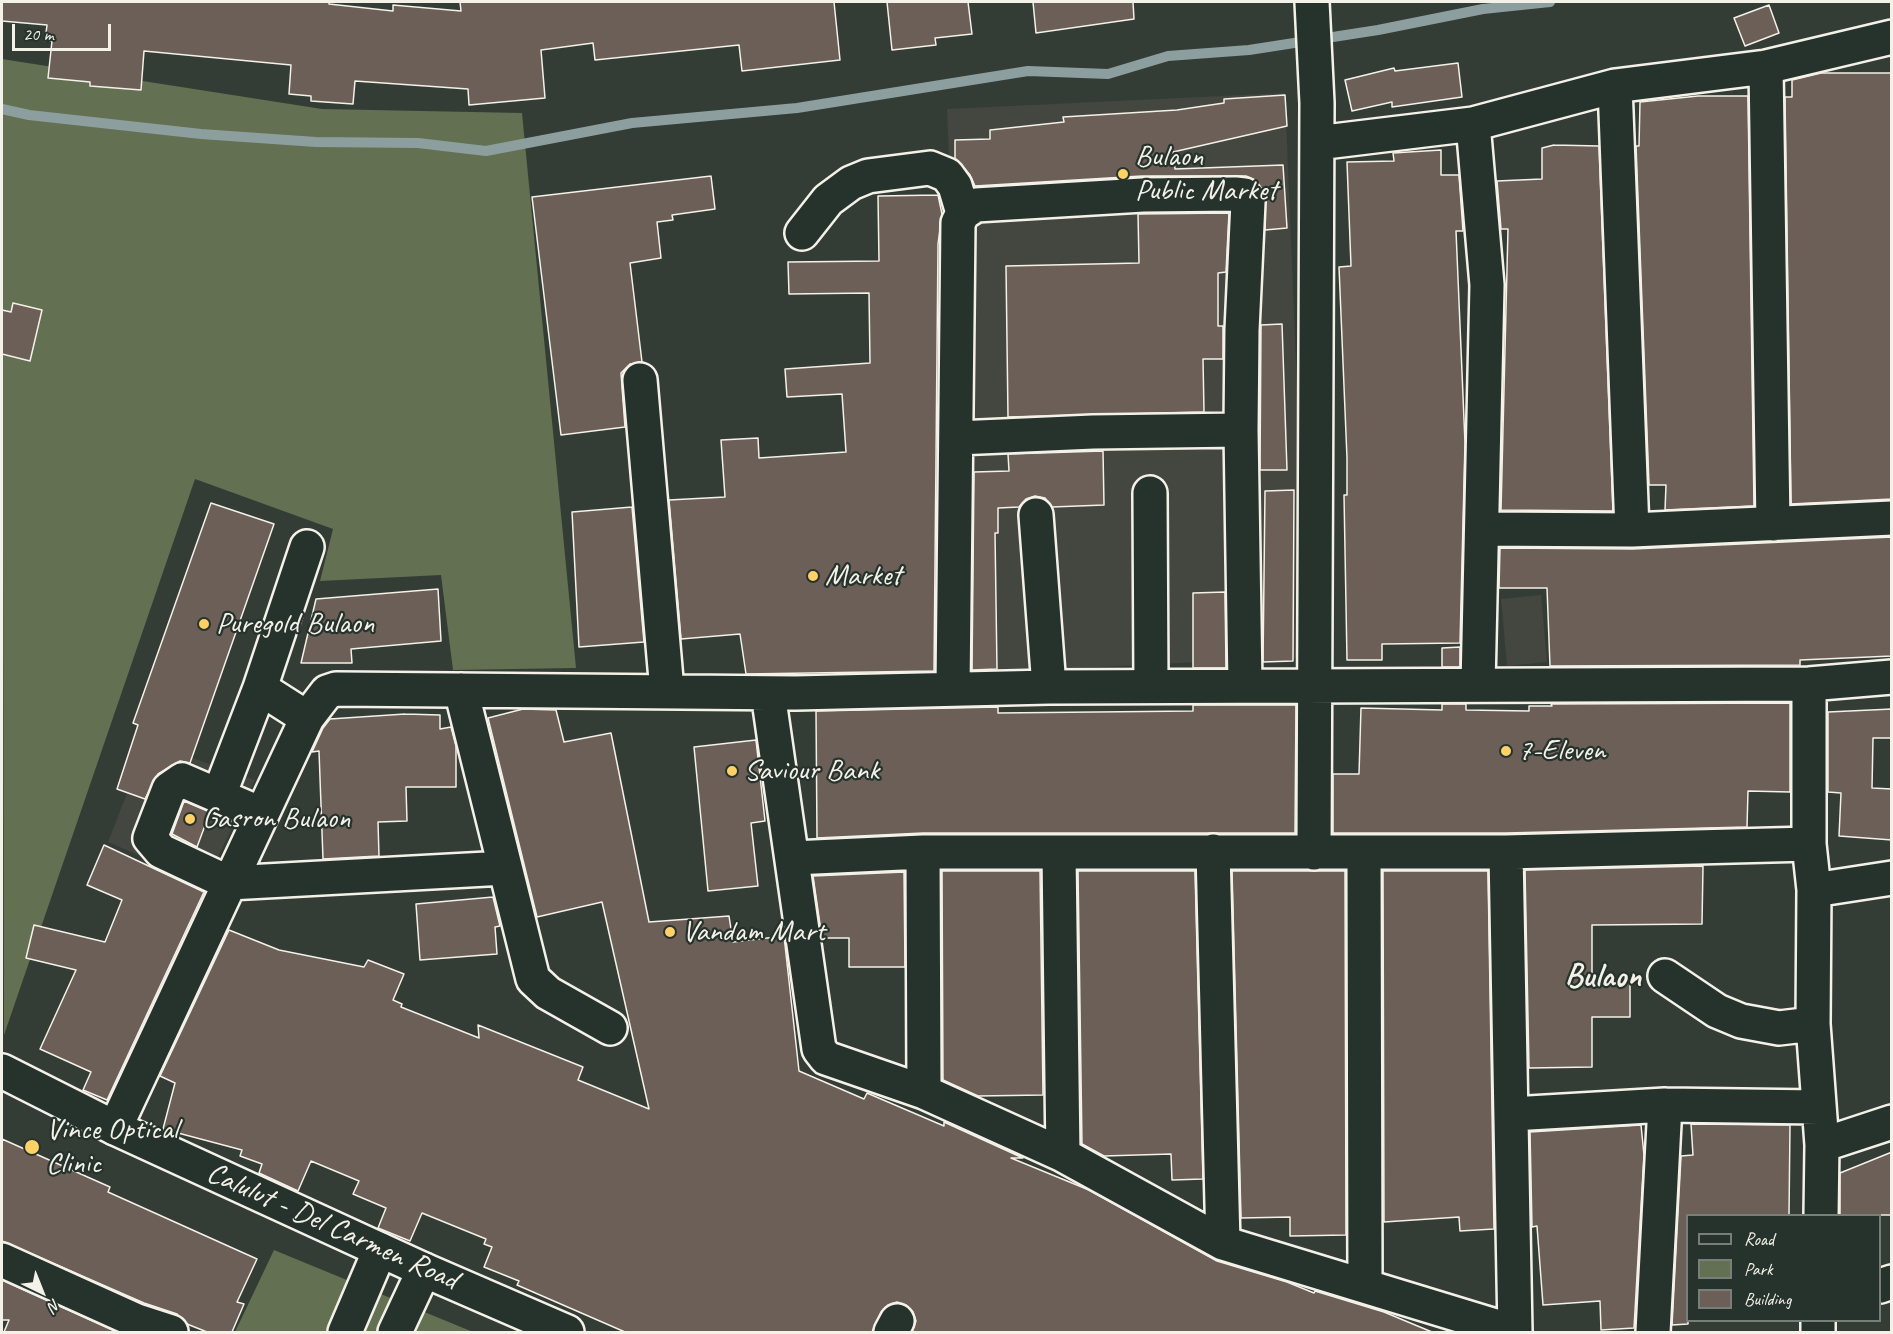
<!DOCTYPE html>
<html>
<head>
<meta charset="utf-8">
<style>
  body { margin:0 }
  #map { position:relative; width:1893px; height:1334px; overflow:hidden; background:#343c36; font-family:Caveat,sans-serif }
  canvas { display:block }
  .frame { position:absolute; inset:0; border:3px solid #f4f1e8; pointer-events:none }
  .legend { position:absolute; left:1686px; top:1214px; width:195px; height:108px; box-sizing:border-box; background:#26332d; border:2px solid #787f78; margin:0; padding:8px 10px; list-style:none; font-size:18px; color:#f4f1e8 }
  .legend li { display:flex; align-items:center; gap:12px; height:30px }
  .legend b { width:30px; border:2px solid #787f78 }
  .north { position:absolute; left:12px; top:1262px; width:60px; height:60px; -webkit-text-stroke:4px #26332d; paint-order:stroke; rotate:137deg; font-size:16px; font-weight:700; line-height:24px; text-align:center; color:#f4f1e8 }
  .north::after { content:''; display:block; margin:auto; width:21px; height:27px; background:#f4f1e8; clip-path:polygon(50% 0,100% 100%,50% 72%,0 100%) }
  .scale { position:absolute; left:12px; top:24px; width:99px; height:27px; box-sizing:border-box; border:3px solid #f4f1e8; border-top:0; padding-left:8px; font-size:18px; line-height:21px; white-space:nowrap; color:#f4f1e8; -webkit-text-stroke:4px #26332d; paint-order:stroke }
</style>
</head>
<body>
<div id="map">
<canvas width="1893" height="1334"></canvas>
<div class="frame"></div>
<ul class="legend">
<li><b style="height:8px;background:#26332d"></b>Road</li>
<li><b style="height:16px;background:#637052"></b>Park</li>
<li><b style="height:16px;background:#6b5f58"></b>Building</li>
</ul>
<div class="north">N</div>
<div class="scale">20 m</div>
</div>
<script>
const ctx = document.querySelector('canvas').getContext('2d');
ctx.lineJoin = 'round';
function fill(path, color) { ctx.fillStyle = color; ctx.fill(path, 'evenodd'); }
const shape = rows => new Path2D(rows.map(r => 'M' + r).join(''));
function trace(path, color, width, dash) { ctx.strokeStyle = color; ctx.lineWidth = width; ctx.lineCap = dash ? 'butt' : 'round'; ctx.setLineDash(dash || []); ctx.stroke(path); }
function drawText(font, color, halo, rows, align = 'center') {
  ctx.font = font + ' Caveat,sans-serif'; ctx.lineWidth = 4.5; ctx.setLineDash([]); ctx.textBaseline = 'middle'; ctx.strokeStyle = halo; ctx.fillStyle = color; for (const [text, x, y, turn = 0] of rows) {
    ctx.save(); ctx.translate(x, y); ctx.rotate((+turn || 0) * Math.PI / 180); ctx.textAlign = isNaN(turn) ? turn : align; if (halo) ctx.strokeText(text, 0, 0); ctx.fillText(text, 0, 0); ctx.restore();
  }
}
fill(shape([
  [1285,93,1308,657,970,673,947,109],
  [1541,595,1547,662,1507,666,1501,599],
  [147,742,255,780,205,884,108,842]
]), '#444640');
fill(shape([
  [2,59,322,109,522,113,576,668,453,670,441,575,320,581,333,529,195,479,4,1035],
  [274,1250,473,1332,235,1332]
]), '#637052');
trace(shape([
  [2,109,29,115,201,134,316,142,418,143,486,151,632,123,797,108,1028,71,1108,74,1168,56,1249,50,1378,30,1483,9,1550,2]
]), '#8c9f9e', 10);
const building = shape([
  [2,2,329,2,329,4,393,11,393,5,461,11,460,2,834,2,840,60,742,71,739,45,595,60,593,43,541,50,545,98,469,105,468,89,355,81,353,104,311,101,311,96,289,94,291,65,144,51,141,90,90,86,90,82,48,78,52,41,45,41,47,25,2,21,2,2],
  [887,2,968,2,972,34,935,38,936,45,892,50,887,2],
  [1033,2,1133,2,1134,19,1036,33,1033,2],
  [1769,5,1779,33,1745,46,1734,18,1769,5],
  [1458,63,1462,97,1392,107,1392,102,1352,111,1345,80,1394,68,1395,71,1458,63],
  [1821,73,1892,73,1892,499,1791,504,1785,97,1792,97,1792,80,1821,73],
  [1285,95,1287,126,1173,152,1175,169,1283,165,1287,228,1265,230,1265,193,1255,180,1246,176,1142,176,975,186,970,175,955,158,955,140,990,139,990,130,1064,122,1063,117,1177,110,1224,103,1224,99,1285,95],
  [1698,96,1748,96,1754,506,1665,510,1666,485,1649,485,1636,146,1639,146,1640,102,1698,96],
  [1554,145,1599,146,1613,511,1501,510,1508,229,1501,229,1497,181,1542,179,1542,148,1554,145],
  [1441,150,1441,175,1459,175,1463,231,1456,231,1465,443,1460,643,1382,644,1382,660,1347,660,1344,495,1347,495,1347,458,1339,267,1351,266,1347,162,1394,161,1393,153,1441,150],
  [711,176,715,209,672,215,673,220,657,222,661,258,630,263,642,362,630,364,621,373,625,427,561,435,532,197,711,176],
  [938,195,942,214,938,244,934,671,746,674,740,634,681,639,669,500,725,497,721,440,758,438,759,458,846,452,842,394,787,397,785,369,870,363,869,293,789,294,788,262,879,261,878,196,938,195],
  [1229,213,1226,272,1218,273,1218,326,1223,326,1223,359,1203,359,1204,412,1008,417,1006,266,1139,263,1138,214,1229,213],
  [13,303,42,310,30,361,2,354,2,310,11,312,13,303],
  [1282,324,1287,470,1260,470,1261,325,1282,324],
  [1103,451,1104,505,1052,507,1045,498,1035,496,1026,499,1019,507,998,508,998,533,995,533,997,669,972,670,974,472,1009,471,1008,454,1103,451],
  [1294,490,1293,661,1263,662,1265,491,1294,490],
  [211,503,274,524,190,763,180,761,158,774,145,799,117,789,138,725,133,723,211,503],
  [632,507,644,642,579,647,572,512,632,507],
  [1892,537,1892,656,1800,660,1800,665,1550,666,1547,588,1499,588,1500,548,1633,549,1892,537],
  [438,589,441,641,351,649,352,663,301,663,316,599,438,589],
  [1225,592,1226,668,1193,668,1193,593,1225,592],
  [1460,647,1460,667,1442,667,1442,648,1460,647],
  [1790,703,1790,792,1748,791,1747,827,1506,833,1333,833,1333,774,1359,774,1361,708,1442,710,1442,704,1466,704,1466,710,1529,711,1529,706,1552,706,1551,704,1790,703],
  [1193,705,1296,705,1295,833,923,833,817,838,816,711,998,707,998,713,1193,711,1193,705],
  [523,709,556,710,564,742,611,733,649,922,729,916,733,942,784,936,799,1071,864,1099,867,1093,944,1126,944,1122,1023,1158,1011,1158,1089,1190,1217,1261,1287,1282,1314,1293,1315,1291,1384,1312,1432,1332,912,1332,916,1321,913,1312,906,1305,897,1302,888,1305,881,1312,872,1332,625,1332,517,1285,519,1281,484,1267,492,1247,484,1244,486,1239,422,1213,410,1241,378,1228,386,1208,353,1194,359,1181,311,1161,298,1191,259,1173,262,1164,240,1156,242,1150,163,1129,175,1083,160,1076,229,930,279,950,364,967,368,960,404,974,393,1000,402,1004,401,1007,479,1038,478,1025,583,1067,578,1080,649,1109,602,902,537,917,488,718,523,709],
  [1892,709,1892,738,1873,738,1872,788,1892,789,1892,840,1839,836,1841,793,1828,792,1828,712,1892,709],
  [405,714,440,715,440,729,451,727,456,746,456,787,406,787,407,821,378,822,379,856,323,859,319,751,312,752,323,728,330,719,405,714],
  [756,740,765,821,751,823,758,886,708,891,694,747,756,740],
  [184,801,210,812,197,847,172,834,184,801],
  [104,845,204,892,107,1100,83,1090,91,1072,40,1049,76,970,26,958,34,925,105,942,122,900,87,885,104,845],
  [1703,866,1702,924,1592,925,1592,983,1630,983,1630,1017,1592,1017,1592,1067,1529,1068,1525,870,1703,866],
  [942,871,1040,871,1043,1095,978,1096,943,1080,942,871],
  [1078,871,1195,871,1203,1179,1172,1180,1171,1154,1104,1156,1082,1144,1078,871],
  [1232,871,1345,871,1346,1235,1290,1236,1290,1217,1241,1218,1232,871],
  [1383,871,1488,871,1494,1229,1460,1231,1459,1217,1384,1222,1383,871],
  [904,872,905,967,849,967,849,938,822,938,813,876,904,872],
  [493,897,500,926,495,927,497,954,420,960,416,904,493,897],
  [1691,1124,1790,1125,1789,1215,1688,1215,1688,1324,1672,1325,1681,1156,1693,1155,1691,1124],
  [1641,1125,1644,1155,1634,1328,1601,1330,1600,1301,1543,1305,1537,1226,1532,1227,1530,1132,1641,1125],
  [2,1139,110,1187,108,1192,257,1259,237,1302,244,1304,232,1332,207,1332,187,1324,177,1314,144,1303,2,1241,2,1139],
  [1892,1152,1892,1215,1840,1215,1840,1173,1892,1152],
  [2,1280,117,1332,4,1332,9,1320,2,1320,2,1280]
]);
fill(building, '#6b5f58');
trace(building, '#f4f1e8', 1.5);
const minor = shape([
  [1312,2,1317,103,1314,853],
  [1766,67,1773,524],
  [1615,86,1632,530],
  [1473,124,1487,285,1478,685],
  [1317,143,1473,124,1615,86,1766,67,1892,37],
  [802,233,828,200,851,183,868,176,930,168,947,175,955,186,963,213],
  [640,380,667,691],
  [957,438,1093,432,1241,430],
  [1150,493,1151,686],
  [1036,515,1049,687],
  [1482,529,1632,530,1892,518],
  [1809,684,1809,844,1814,890,1813,1024,1822,1145,1821,1216],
  [953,689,958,223,963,213,976,205,1143,195,1235,194,1244,195,1248,202,1242,330,1241,430,1245,685],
  [461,690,533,979,548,993,610,1028],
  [768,693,819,1049,826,1058,924,1092,1063,1155,1223,1243,1515,1332,1506,852],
  [307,718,260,688,307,547],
  [219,795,260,688],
  [261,814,182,780,169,789,150,838,161,851,229,883,505,868],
  [1213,851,1223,1243],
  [923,852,924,1092],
  [1059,854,1063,1155],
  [1364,854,1365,1286],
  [793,858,923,852,1506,852,1809,844],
  [1814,890,1892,878],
  [1665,976,1717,1011,1741,1021,1779,1028,1813,1024],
  [1512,1114,1665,1105,1819,1107],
  [115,1128,307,718,327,692,336,689,796,693,1049,687,1809,684,1892,677],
  [1822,1145,1892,1122],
  [2,1260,137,1321,171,1332],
  [1880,1286,1892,1282],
  [345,1332,380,1250],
  [395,1332,424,1270],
  [891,1332,897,1321],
  [1653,1332,1665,1105],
  [1818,1332,1818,1320]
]);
const major = shape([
  [2,1071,115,1128,424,1270,567,1332]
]);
trace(minor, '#f4f1e8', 38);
trace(major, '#f4f1e8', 38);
trace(minor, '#26332d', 33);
trace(major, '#26332d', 33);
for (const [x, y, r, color] of [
  [1123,174,6,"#ffd166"],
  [813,576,6,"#ffd166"],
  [204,624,6,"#ffd166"],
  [1506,751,6,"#ffd166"],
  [732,771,6,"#ffd166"],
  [190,819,6,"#ffd166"],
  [670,932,6,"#ffd166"],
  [32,1147,8,"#ffd166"]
]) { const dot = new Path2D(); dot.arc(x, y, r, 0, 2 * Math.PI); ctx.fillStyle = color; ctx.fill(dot); trace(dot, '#26332d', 2); }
drawText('30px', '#f4f1e8', '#26332d', [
  ["Bulaon",1135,157],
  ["Public Market",1135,191],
  ["Market",825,576],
  ["Puregold Bulaon",216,624],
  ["7-Eleven",1518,751],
  ["Saviour Bank",744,771],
  ["Gasron Bulaon",202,819],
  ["Vandam Mart",682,932],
  ["Vince Optical",46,1130],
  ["Clinic",46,1164]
], 'left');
drawText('30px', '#f4f1e8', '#26332d', [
  ["Calulut - Del Carmen Road",332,1227,24]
]);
drawText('bold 33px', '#f4f1e8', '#26332d', [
  ["Bulaon",1603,977]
]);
</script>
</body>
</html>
